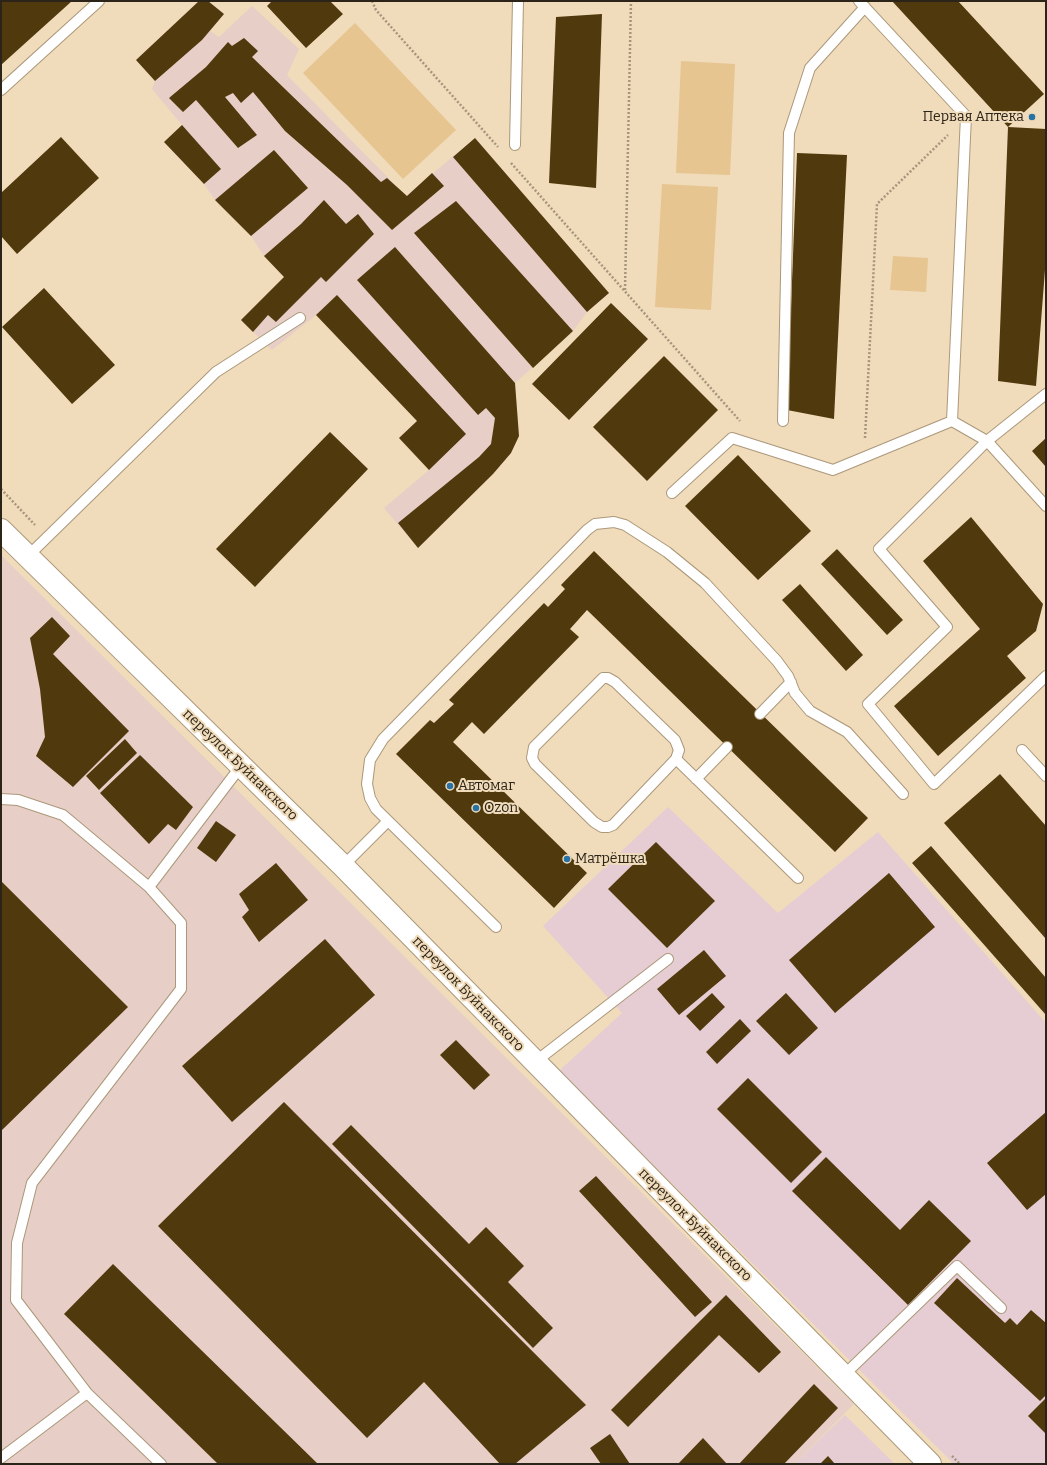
<!DOCTYPE html>
<html>
<head>
<meta charset="utf-8">
<style>
  body { margin:0 }
  #map { position:relative; width:1047px; height:1465px; overflow:hidden; background:#f0dbbb; font-family:Bitter,serif }
  canvas { display:block }
  .frame { position:absolute; inset:0; border:2px solid #2c2418; pointer-events:none }
</style>
</head>
<body>
<div id="map">
<canvas width="1047" height="1465"></canvas>
<div class="frame"></div>
</div>
<script>
const ctx = document.querySelector('canvas').getContext('2d');
ctx.lineJoin = 'round';
function fill(path, color) { ctx.fillStyle = color; ctx.fill(path, 'evenodd'); }
const shape = rows => new Path2D(rows.map(r => 'M' + r).join(''));
function trace(path, color, width, dash) { ctx.strokeStyle = color; ctx.lineWidth = width; ctx.lineCap = dash ? 'butt' : 'round'; ctx.setLineDash(dash || []); ctx.stroke(path); }
function drawText(font, color, halo, rows, align = 'center') {
  ctx.font = font + ' Bitter,serif'; ctx.lineWidth = 4; ctx.setLineDash([]); ctx.textBaseline = 'middle'; ctx.strokeStyle = halo; ctx.fillStyle = color; for (const [text, x, y, turn = 0] of rows) {
    ctx.save(); ctx.translate(x, y); ctx.rotate((+turn || 0) * Math.PI / 180); ctx.textAlign = isNaN(turn) ? turn : align; if (halo) ctx.strokeText(text, 0, 0); ctx.fillText(text, 0, 0); ctx.restore();
  }
}
fill(shape([
  [668,807,778,913,878,832,1046,1023,1046,1464,954,1464,559,1071,622,1013,543,926],
  [845,1415,895,1464,794,1464]
]), '#e6cdd3');
fill(shape([
  [199,1,208,1,224,14,210,31,219,37,252,6,299,49,287,75,406,196,475,138,609,293,587,312,573,331,515,383,519,436,511,453,493,474,418,548,384,508,429,470,399,438,417,421,316,315,272,350,241,320,284,277,264,256,251,236,215,200,204,184,164,142,182,125,152,89,155,81,136,60],
  [1,555,854,1404,794,1464,1,1464]
]), '#e7cec7');
fill(shape([
  [355,23,456,130,403,179,303,73],
  [681,61,735,64,730,175,676,173],
  [662,184,718,187,711,310,655,307],
  [893,256,928,258,926,292,890,290]
]), '#e6c590');
fill(shape([
  [1,1,72,1,1,65],
  [199,1,208,1,224,14,202,40,155,81,136,60],
  [272,1,330,1,343,14,306,48,267,6],
  [892,1,958,1,1044,94,1008,127],
  [602,14,596,188,549,183,556,17],
  [244,38,258,51,252,57,381,182,387,178,407,196,432,173,444,186,392,230,347,185,285,131,253,92,241,103,233,93,225,97,257,135,238,148,196,100,183,112,169,98,206,67,228,42,232,46],
  [182,125,221,169,204,184,164,142],
  [1008,127,1046,129,1046,257,1036,386,998,381],
  [61,137,99,178,17,254,1,236,1,193],
  [475,138,609,293,587,312,453,157],
  [274,150,308,188,251,236,215,200],
  [797,153,847,155,834,419,787,410],
  [324,200,346,224,358,214,374,234,326,282,321,277,276,322,268,315,253,332,241,320,284,277,264,256,301,224],
  [456,201,573,331,533,368,414,233],
  [395,247,515,383,519,436,511,453,493,474,418,548,398,523,479,457,491,444,495,418,486,408,478,415,357,280],
  [44,288,115,365,72,404,2,327],
  [337,295,466,434,429,470,399,438,417,421,316,315],
  [611,303,648,339,569,420,532,384],
  [664,356,718,410,647,481,593,427],
  [330,432,368,469,255,587,216,549],
  [1046,438,1046,467,1032,451],
  [738,455,811,531,758,580,685,506],
  [971,517,1043,604,1036,631,1007,656,1026,678,938,756,894,706,980,629,923,561],
  [837,549,903,620,887,635,821,564],
  [594,551,868,818,835,852,587,610,570,629,579,637,484,734,472,722,453,742,587,873,554,908,396,754,430,720,434,723,454,704,449,700,544,603,548,607,565,589,561,585],
  [800,584,863,655,846,671,782,600],
  [52,617,70,636,53,654,129,731,73,787,36,756,45,737,40,689,30,638],
  [125,739,137,753,99,790,86,776],
  [140,755,193,807,176,830,168,824,149,844,100,793],
  [1000,774,1046,826,1046,939,944,823],
  [216,821,236,835,216,862,197,848],
  [656,842,715,901,667,948,608,889],
  [931,846,1046,978,1046,1015,912,863],
  [276,863,308,900,259,942,242,917,249,910,239,894],
  [889,873,935,927,835,1013,789,960],
  [1,881,128,1007,1,1131],
  [325,939,375,995,232,1122,182,1066],
  [704,950,726,976,679,1015,657,989],
  [712,993,725,1007,700,1031,686,1016],
  [786,993,818,1028,789,1055,756,1021],
  [740,1019,751,1031,717,1064,706,1052],
  [456,1040,490,1075,474,1090,440,1055],
  [748,1078,822,1152,791,1183,717,1109],
  [284,1102,586,1405,515,1464,500,1464,424,1382,367,1438,158,1226],
  [1046,1112,1046,1194,1027,1210,987,1163],
  [351,1125,469,1244,486,1227,524,1266,508,1282,553,1328,533,1348,332,1144],
  [826,1157,900,1230,929,1200,971,1241,908,1305,792,1191],
  [596,1176,712,1302,695,1317,579,1191],
  [113,1264,318,1464,218,1464,64,1314],
  [957,1278,1005,1323,1010,1318,1017,1325,1031,1310,1046,1323,1046,1395,1040,1401,934,1303],
  [726,1295,781,1352,759,1373,719,1335,628,1427,611,1410],
  [814,1384,838,1408,784,1464,739,1464],
  [1046,1398,1046,1434,1028,1416],
  [610,1434,630,1464,601,1464,590,1448],
  [703,1438,727,1464,678,1464],
  [828,1456,835,1464,820,1464]
]), '#50390d');
const service = shape([
  [859,1,966,116,952,421,987,441,879,549,947,627,868,704,934,784,1046,676],
  [1,90,99,1],
  [515,145,518,1],
  [1046,394,987,441,1046,506],
  [783,421,789,133,810,68,865,7],
  [672,493,732,438,833,470,952,421],
  [28,556,216,372,300,318],
  [603,678,608,678,615,682,675,740,679,750,676,759,613,825,608,827,602,827,594,822,535,764,532,758,534,747,603,678],
  [760,714,791,682],
  [1022,750,1046,776],
  [676,759,798,878],
  [696,779,727,747],
  [1,799,18,800,63,815,149,887,181,923,181,989,32,1183,17,1243,16,1300,87,1393,161,1464],
  [343,866,388,821],
  [149,887,241,766],
  [496,927,376,809,370,798,367,784,370,760,383,739,587,530,595,524,614,522,625,525,667,552,705,583,777,661,788,676,795,693,810,711,847,732,903,794],
  [535,1062,668,959],
  [843,1376,957,1266,1001,1308],
  [1,1458,87,1393]
]);
const tertiary = shape([
  [1,530,343,866,930,1464]
]);
trace(service, '#ab987a', 12);
trace(tertiary, '#ab987a', 24);
trace(shape([
  [372,1,376,10,498,147],
  [511,163,740,421],
  [625,290,631,1],
  [865,438,877,204,948,135],
  [1,489,35,525],
  [952,1456,960,1464]
]), '#a5957d', 2.5, [2, 2]);
trace(service, '#fff', 10);
trace(tertiary, '#fff', 22);
for (const [x, y, r, color] of [
  [1032,117,4,"#2771a5"],
  [450,786,4,"#2771a5"],
  [476,808,4,"#2771a5"],
  [567,859,4,"#2771a5"]
]) { const dot = new Path2D(); dot.arc(x, y, r, 0, 2 * Math.PI); ctx.fillStyle = color; ctx.fill(dot); trace(dot, '#f0dbbb', 1.5); }
drawText('14px', '#2c2418', '#f0dbbb', [
  ["Первая Аптека",1024,117,"right"],
  ["Автомаг",458,786],
  ["Ozon",484,808],
  ["Матрёшка",575,859]
], 'left');
drawText('14px', '#2c2418', '#f0dbbb', [
  ["переулок Буйнакского",240,765,44],
  ["переулок Буйнакского",468,994,46],
  ["переулок Буйнакского",695,1225,45]
]);
</script>
</body>
</html>
